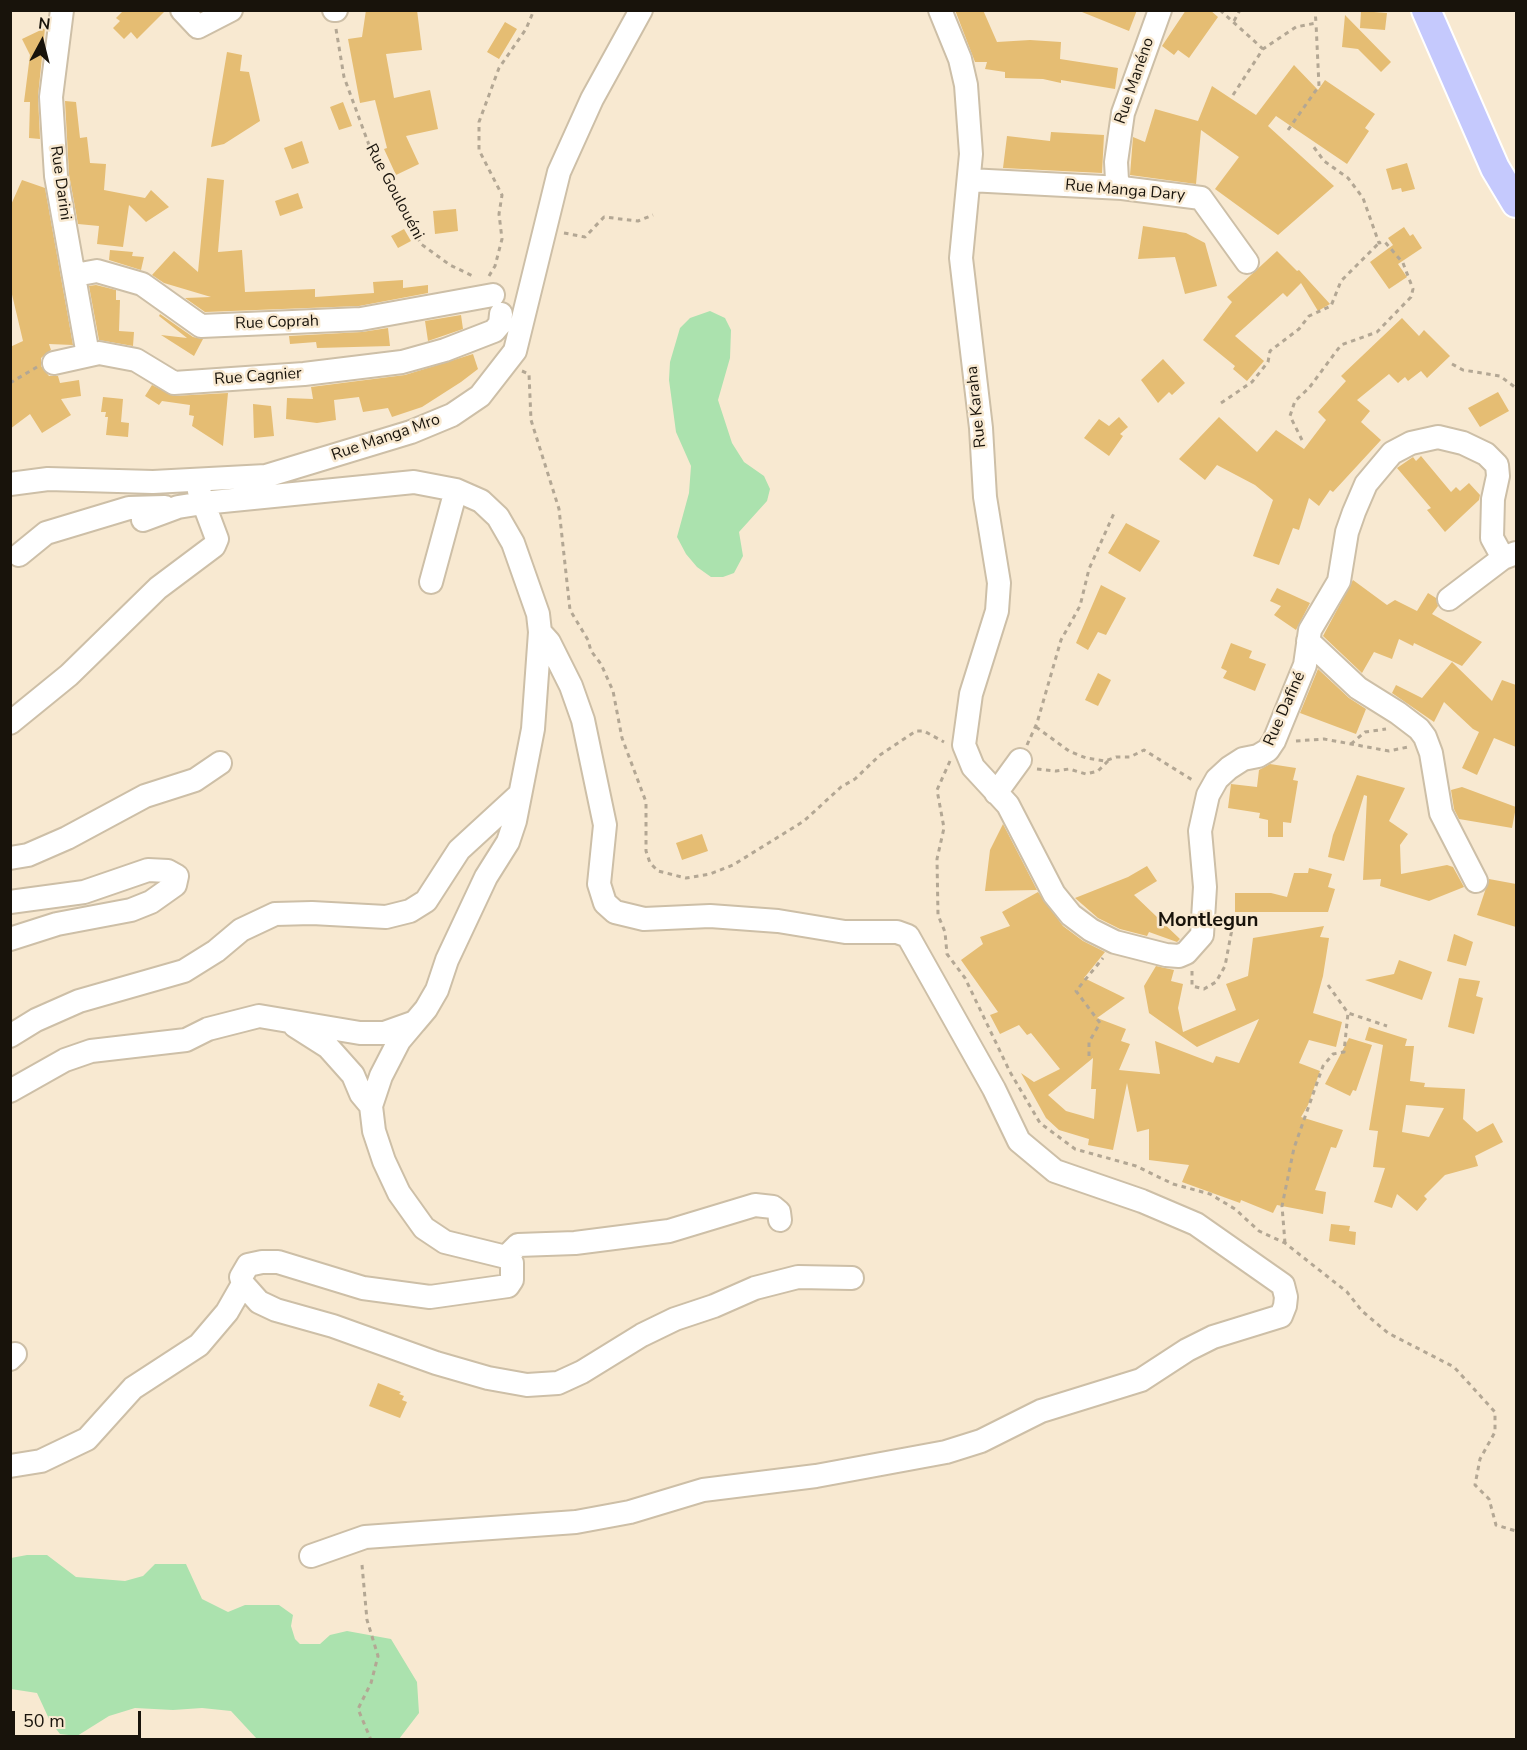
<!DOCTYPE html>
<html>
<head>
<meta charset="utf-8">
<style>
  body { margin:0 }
  #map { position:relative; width:1527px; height:1750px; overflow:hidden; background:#f8e9d1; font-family:"Nunito Sans",sans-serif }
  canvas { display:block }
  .frame { position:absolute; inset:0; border:12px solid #18130b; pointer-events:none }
  .north { position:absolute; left:12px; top:12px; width:60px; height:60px; -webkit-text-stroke:4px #f8e9d1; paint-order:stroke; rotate:7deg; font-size:16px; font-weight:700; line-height:24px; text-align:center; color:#18130b }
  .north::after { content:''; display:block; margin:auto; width:21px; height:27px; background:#18130b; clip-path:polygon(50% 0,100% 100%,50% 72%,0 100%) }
  .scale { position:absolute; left:12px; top:1711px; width:129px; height:27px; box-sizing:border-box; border:3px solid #18130b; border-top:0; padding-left:8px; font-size:18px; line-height:21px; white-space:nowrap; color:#18130b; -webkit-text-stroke:4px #f8e9d1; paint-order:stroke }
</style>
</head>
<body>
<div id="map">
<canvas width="1527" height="1750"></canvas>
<div class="frame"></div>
<div class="north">N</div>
<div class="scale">50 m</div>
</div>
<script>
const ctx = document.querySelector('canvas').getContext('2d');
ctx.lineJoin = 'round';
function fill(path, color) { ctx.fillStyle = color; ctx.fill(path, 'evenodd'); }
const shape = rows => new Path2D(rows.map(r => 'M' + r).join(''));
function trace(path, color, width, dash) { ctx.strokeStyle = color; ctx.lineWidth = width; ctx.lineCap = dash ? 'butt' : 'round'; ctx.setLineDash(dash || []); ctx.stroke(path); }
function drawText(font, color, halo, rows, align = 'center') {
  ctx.font = font + ' "Nunito Sans",sans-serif'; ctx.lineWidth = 5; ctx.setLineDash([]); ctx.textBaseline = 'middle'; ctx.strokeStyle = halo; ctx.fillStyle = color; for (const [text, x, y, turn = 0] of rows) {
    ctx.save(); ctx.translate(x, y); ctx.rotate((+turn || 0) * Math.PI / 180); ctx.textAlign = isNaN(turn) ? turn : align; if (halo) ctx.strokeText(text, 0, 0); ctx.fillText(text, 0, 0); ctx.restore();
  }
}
fill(shape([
  [710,311,725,318,731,330,730,358,718,400,732,443,744,462,764,476,770,489,767,501,739,532,743,556,734,573,723,577,711,577,697,567,686,554,677,537,689,493,691,466,676,432,669,380,670,362,680,328,690,318],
  [27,1555,47,1555,76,1577,125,1581,143,1576,155,1564,186,1564,202,1599,228,1612,245,1605,279,1605,293,1615,291,1626,295,1639,300,1644,320,1644,330,1635,347,1631,391,1639,417,1682,419,1713,399,1739,257,1739,231,1711,202,1708,173,1710,135,1708,109,1716,77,1736,60,1734,50,1721,37,1693,11,1689,11,1558]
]), '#abe2ae');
fill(shape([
  [124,10,166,10,137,39,131,32,124,39,113,28,120,21,116,18],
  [366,10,417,10,422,50,386,54,394,98,430,90,438,129,406,136,419,164,396,175,384,149,387,148,375,100,360,103,348,39,362,37],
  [955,10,983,10,997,42,1030,40,1061,42,1060,59,1118,68,1115,89,1061,80,1061,83,1043,79,1005,78,1005,72,985,69,987,62,975,62],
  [1077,10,1137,10,1129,31],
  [1186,10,1210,10,1218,17,1189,58,1178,50,1174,55,1162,46],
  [1361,11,1387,13,1385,30,1360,28],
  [1345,15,1391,62,1381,72,1358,49,1342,47],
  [505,22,517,29,499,59,487,52],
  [45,28,38,96,40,139,29,138,30,102,24,102,30,55,22,39],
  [227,52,242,55,240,71,249,72,260,121,224,144,211,147],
  [1294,65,1318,90,1325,80,1375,114,1365,128,1369,131,1347,164,1276,116,1268,126,1334,186,1278,235,1215,189,1239,157,1201,130,1196,184,1130,175,1133,137,1145,142,1155,109,1198,121,1212,86,1256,115],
  [65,101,76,102,80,138,87,137,90,163,106,164,104,190,145,198,151,190,169,207,146,222,129,205,123,247,97,244,99,226,78,224,69,174],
  [343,102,352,126,339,130,330,107],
  [1051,132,1104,135,1102,173,1003,168,1007,136,1050,141],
  [302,141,309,163,292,169,284,148],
  [1407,163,1415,189,1402,192,1401,188,1392,190,1386,169],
  [207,178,224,180,218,252,242,250,245,292,315,289,315,297,374,293,373,282,403,280,403,288,428,285,428,293,359,306,205,312,185,298,211,297,164,283,152,275,174,251,198,272],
  [22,180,45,188,73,345,49,344,51,350,41,358,41,366,49,376,58,376,60,383,79,380,81,396,61,399,71,415,42,433,30,414,10,429,10,347,23,341,10,286,10,207],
  [298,193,303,208,280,216,275,201],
  [456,209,458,231,435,234,433,211],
  [1143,226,1186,233,1205,243,1217,286,1185,294,1175,257,1138,259],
  [1404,227,1410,236,1413,234,1422,248,1398,264,1407,277,1389,289,1370,262,1393,245,1388,238],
  [404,229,411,241,398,248,391,236],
  [110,250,133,252,132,256,144,257,141,270,109,260],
  [1277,251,1297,271,1299,270,1330,304,1318,311,1301,283,1287,297,1283,293,1235,336,1264,361,1247,381,1233,369,1235,366,1203,340,1232,302,1227,297],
  [96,285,116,290,116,300,120,300,119,331,134,332,133,346,99,340,89,286],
  [160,314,193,337,203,339,194,356,161,335,187,338,159,316],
  [461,315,463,329,428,341,425,321],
  [1402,318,1419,336,1424,330,1450,356,1427,378,1421,371,1408,381,1405,377,1398,383,1389,374,1357,400,1370,411,1361,422,1381,440,1333,492,1330,490,1319,506,1309,498,1299,530,1293,528,1279,565,1253,556,1273,500,1255,485,1217,465,1205,480,1179,459,1219,417,1257,452,1276,430,1304,449,1326,420,1318,412,1346,381,1341,376],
  [388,328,390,346,317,348,316,342,290,344,289,336,362,332],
  [473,354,478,369,461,382,422,407,392,417,388,408,363,412,359,397,334,400,336,420,317,423,286,419,287,398,313,399,311,387,405,375],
  [1163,359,1185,383,1172,395,1169,392,1158,403,1141,380],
  [152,385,174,396,228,393,223,446,192,426,194,416,189,415,190,405,162,401,159,405,145,396],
  [1498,392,1509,411,1480,427,1468,408],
  [103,397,123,399,121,422,129,423,128,437,106,435,108,417,105,417,106,412,101,412],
  [253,404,271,406,274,436,254,438],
  [1119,417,1128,427,1120,434,1123,436,1109,456,1084,438,1099,419,1109,426],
  [1421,456,1451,492,1456,487,1460,491,1469,483,1480,495,1479,500,1445,532,1427,510,1431,508,1397,468,1413,457,1416,461],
  [1126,523,1160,541,1140,572,1108,553],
  [1353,580,1387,605,1395,600,1417,611,1428,593,1436,598,1438,606,1432,614,1482,642,1462,666,1414,643,1413,646,1399,639,1392,659,1374,652,1362,673,1323,636],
  [1101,585,1126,598,1106,635,1098,632,1088,650,1076,643],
  [1277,588,1310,603,1296,630,1274,615,1281,606,1270,601],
  [1231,643,1252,651,1249,658,1266,664,1255,691,1223,678,1227,671,1221,668],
  [1452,662,1492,701,1502,680,1516,685,1516,747,1494,738,1477,775,1462,768,1479,732,1473,729,1444,702,1434,722,1392,693,1396,685,1422,698],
  [1318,669,1349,698,1366,709,1356,734,1300,713],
  [1098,673,1111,680,1098,706,1085,700],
  [1270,764,1296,768,1293,780,1298,781,1291,823,1283,822,1283,837,1268,837,1268,820,1259,818,1260,813,1228,808,1231,784,1257,787,1259,770],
  [1357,775,1405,788,1389,821,1408,834,1400,845,1401,874,1447,865,1453,867,1464,887,1429,901,1380,886,1381,879,1363,880,1367,796,1364,795,1344,861,1328,857,1333,835],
  [1462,787,1516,807,1512,828,1459,819,1454,809,1451,790],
  [1003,824,1037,890,985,891,990,850],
  [702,834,708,851,682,860,676,843],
  [1147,866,1157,881,1134,895,1180,939,1177,942,1149,932,1147,936,1120,929,1098,918,1075,898,1128,877],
  [1309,868,1332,874,1328,887,1335,889,1328,912,1235,912,1235,893,1271,893,1287,897,1294,873,1308,873],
  [1489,879,1516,884,1516,927,1477,915],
  [1038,892,1063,926,1083,941,1105,952,1084,978,1125,998,1097,1018,1126,1029,1121,1041,1130,1044,1119,1070,1160,1074,1155,1041,1213,1063,1216,1056,1239,1063,1259,1019,1197,1047,1149,1013,1144,986,1156,966,1174,970,1171,981,1183,984,1178,1008,1183,1032,1236,1010,1226,984,1248,976,1253,938,1324,926,1320,937,1329,938,1323,976,1313,1013,1342,1022,1336,1047,1309,1040,1299,1063,1320,1071,1308,1105,1301,1117,1343,1130,1336,1148,1331,1147,1315,1190,1326,1192,1323,1214,1277,1205,1273,1213,1241,1200,1240,1203,1182,1182,1189,1165,1149,1160,1149,1129,1137,1132,1127,1083,1113,1150,1088,1145,1089,1139,1059,1130,1046,1118,1021,1073,1034,1082,1060,1069,1031,1033,1027,1035,1019,1025,1000,1034,990,1015,998,1012,961,960,983,944,980,937,1010,926,1002,912],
  [1093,1058,1091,1089,1096,1089,1094,1119,1066,1111,1048,1095],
  [1454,934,1473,942,1466,966,1447,961],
  [1399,960,1432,972,1422,1000,1365,980,1394,974],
  [1459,978,1480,981,1476,996,1483,998,1474,1034,1448,1027],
  [1369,1027,1407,1039,1405,1046,1414,1046,1410,1081,1425,1083,1424,1087,1465,1089,1463,1119,1477,1132,1493,1123,1503,1142,1475,1156,1478,1166,1445,1175,1424,1196,1427,1199,1417,1211,1397,1194,1392,1208,1374,1202,1385,1168,1373,1167,1378,1131,1369,1130,1383,1045,1365,1040],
  [1406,1105,1444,1108,1429,1137,1402,1132],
  [1349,1038,1372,1045,1356,1091,1353,1090,1350,1096,1325,1084],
  [1331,1224,1350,1226,1349,1231,1356,1232,1355,1245,1329,1241],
  [378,1383,401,1392,399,1394,404,1396,402,1400,407,1402,400,1418,369,1406]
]), '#e5bd73');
const minor = shape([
  [62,10,51,97,56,176,88,355],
  [182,10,198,27,231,10],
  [334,10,336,10],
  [940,10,960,59,966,85,971,154,961,258,981,428,985,497,999,583,997,611,971,694,964,745,973,767,1008,805,1054,894,1071,915,1091,930,1115,942,1166,955,1179,956,1186,953,1202,935,1205,887,1200,831,1208,795,1217,779,1229,768,1243,759,1258,756,1268,750,1274,741,1305,665,1310,630,1339,581,1347,532,1354,512,1366,484,1392,453,1411,443,1438,437,1463,443,1486,454,1497,465,1498,476,1493,499,1492,538,1503,558,1516,553],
  [969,180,1122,188,1201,198,1247,262],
  [1122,188,1117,180,1116,162,1123,113,1160,10],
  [75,275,97,271,142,284,201,326,361,319,493,295],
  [54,363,99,353,136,360,174,383,304,374,402,362,445,350,494,331,500,324,501,314],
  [10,484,48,479,153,482,266,476,411,432,452,415,480,396,515,351,559,172,592,99,641,10],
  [19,555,46,533,129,508,165,507],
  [431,582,456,490],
  [1449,599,1503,558],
  [1308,641,1358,688,1398,713,1419,729,1425,737,1431,753,1441,813,1476,881],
  [10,723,69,675,158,588,214,546,217,539,199,491],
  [996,793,1020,760],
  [10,858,28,855,67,838,145,796,195,780,220,763],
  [10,902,84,892,148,870,168,871,177,876,175,885,151,902,131,910,57,924,10,939],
  [415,1022,399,1041,381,1076,371,1106,374,1131,384,1161,399,1193,424,1228,445,1242,506,1257,512,1263,512,1280,508,1286,430,1297,363,1288,278,1262,262,1262,248,1265,241,1277,243,1284,259,1302,276,1310,333,1326,436,1363,488,1378,527,1385,558,1383,582,1372,642,1335,675,1319,714,1306,755,1288,798,1277,852,1278],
  [295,1026,328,1047,353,1075,361,1094,371,1106],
  [10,1036,36,1020,79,1001,184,971,216,951,241,930,275,914,312,913,386,917,410,911,426,901,459,850,520,794],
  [10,1091,65,1060,91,1051,186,1040,208,1029,259,1016,360,1033,384,1033,415,1022,426,1009,437,990,447,960,486,877,508,842,515,821,533,729,540,632,538,614,513,543,498,517,481,501,456,490,414,482,203,503,178,507,143,520],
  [506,1257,518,1245,575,1243,669,1231,755,1205,773,1207,779,1212,780,1220],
  [10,1359,15,1354],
  [10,1466,41,1461,87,1439,133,1388,199,1345,227,1312,243,1284],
  [311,1556,365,1537,576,1522,630,1512,703,1490,816,1476,946,1452,981,1441,1041,1411,1141,1380,1187,1350,1213,1337,1281,1316,1285,1306,1286,1297,1283,1285,1196,1224,1142,1201,1055,1171,1019,1141,994,1089,908,936,897,932,845,932,778,921,710,916,644,919,615,912,605,903,599,884,605,825,583,720,571,686,549,642,540,632]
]);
const major = shape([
  [1426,10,1495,168,1516,203]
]);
trace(minor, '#cdbfa7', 26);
trace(major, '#fff', 32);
trace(shape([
  [1220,10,1263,49],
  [1234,21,1240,10],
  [336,29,344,77,369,145,421,244,450,265,475,277],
  [1233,95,1263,49,1296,27,1316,23,1315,10],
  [1288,130,1319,86,1316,23],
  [564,233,585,237,604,217,638,221,653,215],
  [489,276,495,266,502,239,499,214,502,195,479,150,479,122,499,68,526,29,534,10],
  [1452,364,1463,370,1500,376,1516,388],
  [522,371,529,374,531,420,559,509,570,610,588,640,591,651,601,664,613,691,622,738,646,802,646,851,650,863,658,871,686,878,710,874,733,865,804,821,841,787,855,779,880,755,916,731,924,731,944,742],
  [10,383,37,367],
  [1221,403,1252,382,1268,362,1270,351,1299,329,1309,316,1331,306,1341,281,1379,243],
  [1302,440,1290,416,1295,401,1309,388,1341,345,1377,332,1411,297,1413,289,1403,263,1385,242,1379,243,1363,198,1348,178,1324,161,1313,146],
  [1036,727,1069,751,1086,758,1105,761,1116,757,1130,757,1144,750,1194,781],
  [1296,741,1324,739,1389,751,1408,747],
  [1351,744,1365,732,1386,729],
  [1027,745,1037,723,1061,640,1080,606,1089,569,1115,511],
  [950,761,937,790,944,828,937,859,938,915,945,932,947,954,965,978,1010,1072,1040,1123,1075,1149,1136,1166,1173,1184,1210,1194,1235,1209,1259,1231,1285,1243,1347,1292,1362,1311,1388,1333,1454,1367,1495,1412,1495,1432,1480,1459,1475,1485,1489,1499,1496,1525,1516,1531],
  [1037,769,1056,771,1069,769,1086,774,1098,771,1108,761],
  [1192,971,1192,986,1204,989,1216,982,1225,966,1232,929],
  [1328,985,1348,1013,1387,1026],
  [1089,1056,1089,1042,1100,1023,1076,991,1103,958],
  [1285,1243,1282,1206,1294,1148,1323,1066,1333,1054,1344,1052,1348,1013],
  [362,1565,367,1620,378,1656,371,1683,358,1709,371,1740]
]), '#b3a794', 3, [4.5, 4.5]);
trace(minor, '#fff', 22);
trace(major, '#c5c9fd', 28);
drawText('16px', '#18130b', '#f8e9d1', [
  ["Rue Manéno",1135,81,-71],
  ["Rue Darini",60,183,82],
  ["Rue Manga Dary",1125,191,5],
  ["Rue Goulouéni",394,192,62],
  ["Rue Coprah",277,323,-2],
  ["Rue Cagnier",258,377,-4],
  ["Rue Karaha",977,407,-96],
  ["Rue Manga Mro",386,438,-19],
  ["Rue Dafiné",1285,709,-66]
]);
drawText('bold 20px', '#18130b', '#f8e9d1', [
  ["Montlegun",1208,921]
]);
</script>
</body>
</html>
